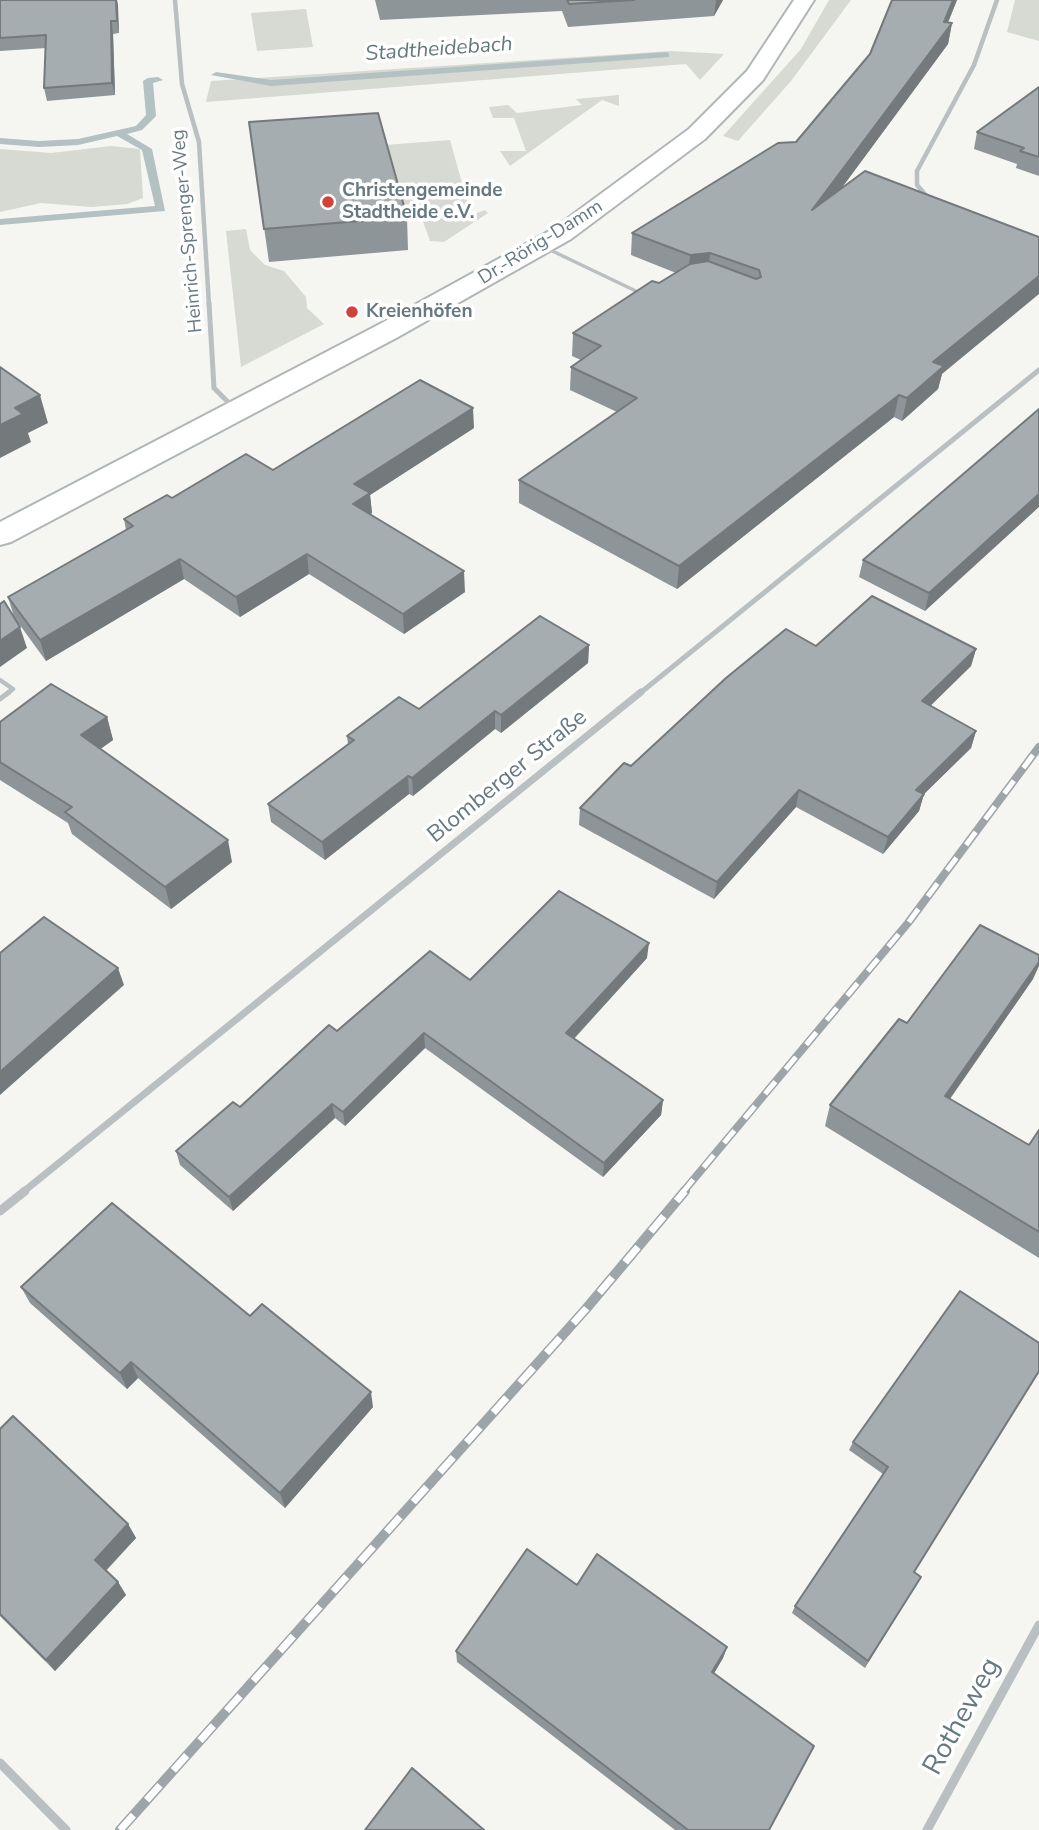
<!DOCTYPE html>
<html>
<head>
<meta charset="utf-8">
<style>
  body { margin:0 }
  canvas { display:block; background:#f5f5f2 }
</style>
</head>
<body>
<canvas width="1039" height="1830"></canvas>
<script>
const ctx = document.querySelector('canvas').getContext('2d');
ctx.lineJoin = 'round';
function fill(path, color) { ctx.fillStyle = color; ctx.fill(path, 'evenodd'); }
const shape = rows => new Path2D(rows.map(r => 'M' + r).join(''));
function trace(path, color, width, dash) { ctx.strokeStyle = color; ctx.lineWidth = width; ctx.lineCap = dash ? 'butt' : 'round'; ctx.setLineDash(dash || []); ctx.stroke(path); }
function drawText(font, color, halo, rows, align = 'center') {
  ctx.font = font + ' "Nunito Sans",sans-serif'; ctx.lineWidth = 7; ctx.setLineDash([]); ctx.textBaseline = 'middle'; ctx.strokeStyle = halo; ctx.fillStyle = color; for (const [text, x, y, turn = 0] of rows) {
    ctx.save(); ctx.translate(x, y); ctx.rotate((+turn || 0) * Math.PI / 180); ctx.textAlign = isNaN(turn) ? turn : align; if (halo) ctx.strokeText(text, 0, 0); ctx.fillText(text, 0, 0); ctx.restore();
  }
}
fill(shape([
  [829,0,851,0,791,81,738,141,723,136,801,49],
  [1015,0,1039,0,1039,41,1007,32],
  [306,9,313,47,257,51,251,13],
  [671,51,724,54,700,80,686,64,206,102,211,81],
  [619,95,619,106,602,100,510,166,500,151,526,151,514,118,493,118,489,107,508,105,517,113,582,105,576,99],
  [450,140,471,215,485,210,488,213,444,242,430,241,420,213,401,214,385,145],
  [111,146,140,149,143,198,127,204,92,207,41,203,0,212,0,149,51,153],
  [246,229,250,250,265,265,284,271,306,297,307,308,324,324,241,367,226,231]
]), '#d6dad2');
fill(shape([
  [666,52,669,53,669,57,271,86,211,75,216,72,271,80,666,52],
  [148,78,158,77,163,80,153,83,156,116,142,130,127,134,152,149,165,211,0,225,0,219,155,206,142,150,117,136,78,145,39,147,0,144,0,138,39,141,78,139,136,126,146,115,143,81,148,78]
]), '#b3c1c3');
const secondary = shape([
  [794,0,814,0,763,80,705,139,571,239,398,337,11,542,0,545,0,522,378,325,553,229,689,129,747,71,794,0]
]);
trace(secondary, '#afb6b8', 4);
trace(shape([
  [544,247,640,293]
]), '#bac0c2', 3.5);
trace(shape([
  [0,680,13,689,7,694]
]), '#bac0c2', 4.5);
trace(shape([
  [0,699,9,692]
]), '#bac0c2', 5);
trace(shape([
  [175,0,182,84,199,142,209,305],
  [930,200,917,185,917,171,974,65,997,0]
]), '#bac0c2', 4.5);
trace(shape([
  [209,303,214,388,234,408],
  [639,694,1039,370]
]), '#bac0c2', 5);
trace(shape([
  [23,1192,641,692]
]), '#bac0c2', 7);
trace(shape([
  [0,1211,25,1191],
  [0,1763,66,1830],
  [927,1830,1039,1625]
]), '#bac0c2', 9);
fill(secondary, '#fff');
const railFar1 = shape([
  [683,1192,908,923,1039,747]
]);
const rail = shape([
  [120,1830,585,1310,685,1191]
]);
trace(railFar1, '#9da5a8', 8);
trace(rail, '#9da5a8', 10);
trace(railFar1, '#fff', 5, [16]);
trace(rail, '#fff', 7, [20]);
fill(shape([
  [0,0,117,0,119,33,113,34,115,95,47,101,44,88,46,48,0,51],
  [375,0,723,0,714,16,568,27,562,11,380,20],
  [892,0,957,0,948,23,952,23,948,44,841,189,942,374,938,389,902,421,894,417,677,589,519,503,519,480,617,412,570,390,571,367,581,360,572,356,573,333,676,273,631,255,632,233,796,142,870,54],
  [1039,87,1039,176,1016,168,1017,164,974,149,977,132],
  [249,122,407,217,408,250,269,262],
  [1039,409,925,611,859,577,863,560],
  [474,428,370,495,372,513,370,514,465,592,404,634,309,574,240,617,184,579,46,661,14,617,8,597,126,530,124,519,172,498,273,470],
  [589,645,588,663,501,733,495,729,413,796,409,794,325,860,271,822,268,804,348,745,347,736],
  [816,646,976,649,971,666,930,706,976,731,971,748,924,794,919,811,883,854,796,807,714,899,579,825,580,808,631,766],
  [107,717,113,740,100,749,232,862,171,909,72,834,68,823,0,780,0,722],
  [647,958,574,1039,663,1100,661,1115,603,1177,425,1048,345,1126,335,1118,233,1211,180,1165,176,1151,240,1107,337,1031,470,980],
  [1033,979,950,1099,1029,1145,1039,1130,1039,1258,825,1126,830,1105,907,1023],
  [21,1287,250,1316,373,1407,285,1508,138,1378,127,1389,30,1303],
  [960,1291,914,1572,921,1577,865,1668,792,1613,795,1606,883,1474,849,1450,853,1442],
  [0,1429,128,1524,136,1538,106,1571,118,1582,126,1595,55,1671,0,1616],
  [577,1585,727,1647,723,1658,714,1673,769,1830,675,1830,457,1662,456,1651]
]), '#8e9598');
fill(shape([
  [116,0,117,0,118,5,119,33,117,21],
  [716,0,723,0,714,16],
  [953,0,957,0,942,36,952,23,948,44,809,232,812,210,944,22],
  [111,21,113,34,115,95,112,83],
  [710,253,708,275,688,277,690,255],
  [1039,276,1039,294,942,374,938,389,902,421,907,398,933,362],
  [40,395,48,423,28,433,31,442,0,458,0,425,15,408],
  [899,395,894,417,677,589,679,566],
  [473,408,474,428,370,495,372,513,355,524,353,504,354,484],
  [1039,494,1039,507,925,611,929,593],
  [307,554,309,574,240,617,236,597],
  [180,559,184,579,46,661,40,640],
  [464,571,465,592,404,634,403,614],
  [20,627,27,648,0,667,0,641],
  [589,645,588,663,501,733,501,715],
  [976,649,971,666,917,719,922,701],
  [495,711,495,729,413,796,412,778],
  [107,717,113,740,88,758,81,735],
  [976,731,971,748,924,794,919,811,883,854,888,837,916,790],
  [408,776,409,794,325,860,322,842],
  [799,790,796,807,714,899,717,882],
  [228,840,232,862,171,909,165,887],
  [649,943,647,958,565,1048,566,1033],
  [1039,962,1039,966,1033,979,937,1117,945,1096],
  [118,968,124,985,0,1095,0,1072],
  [424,1033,425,1048,345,1126,343,1112],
  [663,1100,661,1115,603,1177,604,1163],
  [332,1104,335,1118,233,1211,229,1197],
  [131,1362,138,1378,127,1389,120,1373],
  [371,1392,373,1407,285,1508,280,1493],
  [128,1524,136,1538,103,1573,95,1560],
  [118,1582,126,1595,55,1671,46,1660],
  [727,1647,723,1658,709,1682,712,1672]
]), '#74797c');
const building = shape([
  [0,0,116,0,117,21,111,21,112,83,44,88,46,35,0,38,0,0],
  [567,0,634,0,569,4,567,0],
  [892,0,953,0,944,22,952,23,812,210,865,171,1039,237,1039,276,933,362,944,366,907,398,899,395,679,566,519,480,637,398,571,367,601,346,573,333,652,281,659,283,690,264,708,261,756,279,761,277,759,270,710,253,690,255,632,233,778,143,796,142,870,54,892,0],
  [1039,87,1039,157,1020,151,1024,148,977,132,1039,87],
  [378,113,407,217,264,229,249,122,378,113],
  [0,367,40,395,15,408,23,414,0,425,0,367],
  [420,380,473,408,354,484,370,493,353,504,464,571,403,614,307,554,236,597,180,559,40,640,8,597,133,526,124,519,167,495,172,498,246,454,273,470,420,380],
  [1039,409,1039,494,929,593,863,560,1039,409],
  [872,596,976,649,922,701,976,731,916,790,924,794,888,837,799,790,717,882,580,808,624,763,631,766,726,678,786,629,816,646,872,596],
  [4,601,20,627,0,641,0,604,4,601],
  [540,616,589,645,501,715,495,711,412,778,408,776,322,842,268,804,354,740,347,736,399,697,419,709,540,616],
  [51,684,107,717,81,735,228,840,165,887,65,812,72,807,0,762,0,722,51,684],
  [559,891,649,943,566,1033,663,1100,604,1163,424,1033,343,1112,332,1104,229,1197,176,1151,233,1102,240,1107,329,1025,337,1031,430,951,470,980,559,891],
  [44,917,118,968,0,1072,0,953,44,917],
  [980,925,1039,955,1039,962,945,1096,1029,1145,1039,1130,1039,1232,830,1105,899,1019,907,1023,980,925],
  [112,1203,250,1316,262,1304,371,1392,280,1493,131,1362,120,1373,21,1287,112,1203],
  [960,1291,1039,1343,1039,1371,914,1572,921,1577,868,1661,795,1606,888,1467,853,1442,960,1291],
  [13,1416,128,1524,95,1560,118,1582,46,1660,0,1614,0,1429,13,1416],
  [527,1549,577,1585,597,1554,727,1647,712,1672,814,1746,769,1830,688,1830,456,1651,527,1549],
  [412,1768,484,1830,365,1830,412,1768]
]);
fill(building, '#a5adb1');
trace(building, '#74797c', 2);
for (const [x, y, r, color] of [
  [328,202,7,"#d04338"],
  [352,312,7,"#d04338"]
]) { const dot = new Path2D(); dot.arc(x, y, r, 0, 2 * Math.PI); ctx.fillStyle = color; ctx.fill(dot); trace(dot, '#fff', 2.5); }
drawText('bold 19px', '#677980', '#fff', [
  ["Christengemeinde",342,191],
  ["Stadtheide e.V.",342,213],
  ["Kreienhöfen",366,312]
], 'left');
drawText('19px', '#677980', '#fff', [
  ["Heinrich-Sprenger-Weg",188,231,-95],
  ["Dr.-Rörig-Damm",541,243,-32]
]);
drawText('italic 21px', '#637a7d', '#fff', [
  ["Stadtheidebach",439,50,-4]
]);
drawText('23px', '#677980', '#fff', [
  ["Blomberger Straße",508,777,-39]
]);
drawText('28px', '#677980', '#fff', [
  ["Rotheweg",963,1717,-61]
]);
</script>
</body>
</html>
